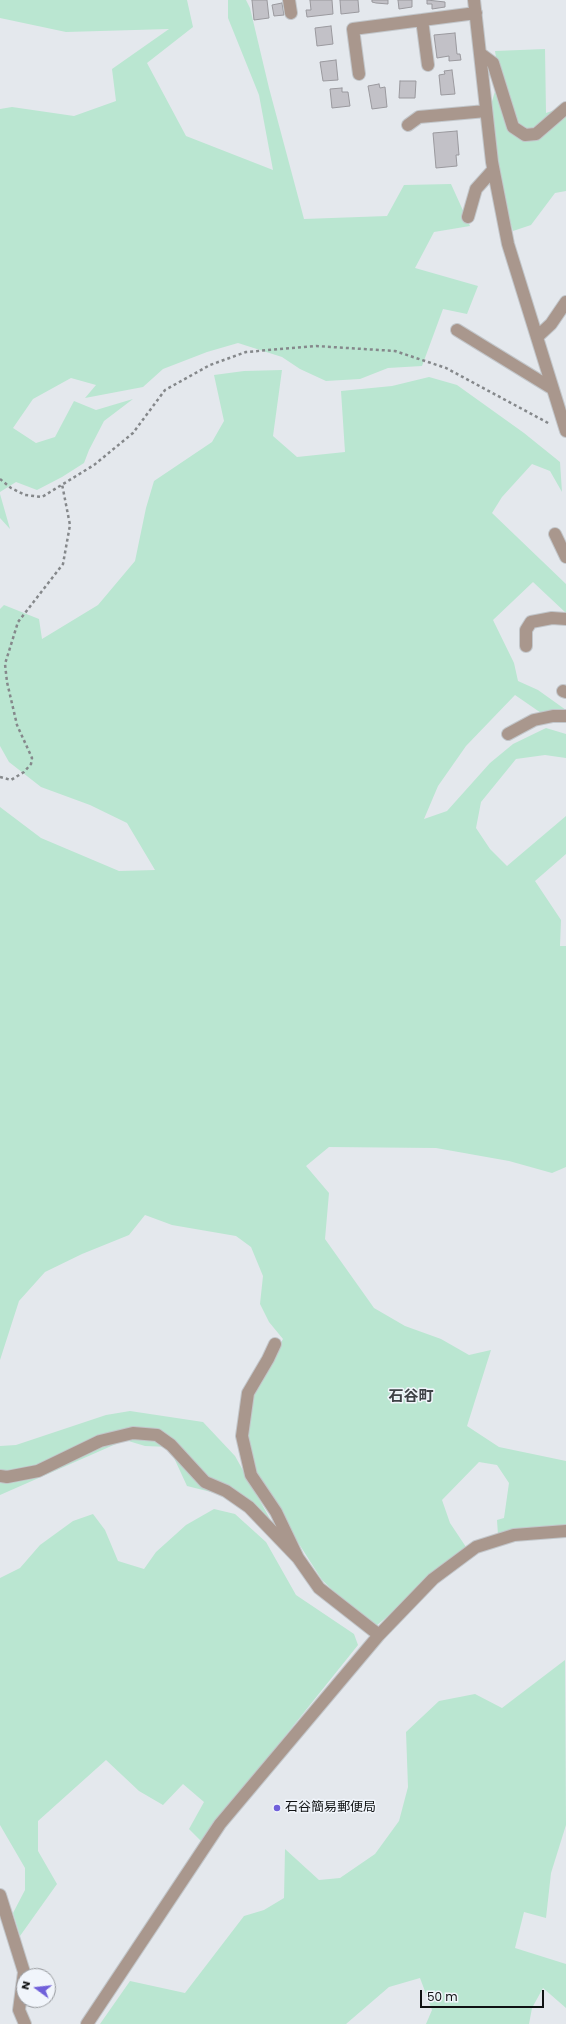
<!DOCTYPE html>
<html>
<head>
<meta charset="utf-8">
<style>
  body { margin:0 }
  #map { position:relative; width:566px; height:2024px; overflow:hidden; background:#e4e8ed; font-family:Poppins,sans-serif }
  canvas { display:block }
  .north { position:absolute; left:16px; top:1968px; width:40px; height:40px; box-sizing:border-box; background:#f1f5fb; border:1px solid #979a9e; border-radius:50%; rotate:285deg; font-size:11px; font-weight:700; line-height:16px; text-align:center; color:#101213 }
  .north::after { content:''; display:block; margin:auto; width:14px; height:18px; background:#7060da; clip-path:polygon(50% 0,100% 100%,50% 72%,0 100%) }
  .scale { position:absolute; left:420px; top:1990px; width:124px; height:18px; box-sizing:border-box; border:2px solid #101213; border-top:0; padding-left:5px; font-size:12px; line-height:14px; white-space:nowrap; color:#101213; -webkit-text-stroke:3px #f1f5fb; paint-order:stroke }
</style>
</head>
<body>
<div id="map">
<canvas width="566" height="2024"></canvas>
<div class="north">N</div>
<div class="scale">50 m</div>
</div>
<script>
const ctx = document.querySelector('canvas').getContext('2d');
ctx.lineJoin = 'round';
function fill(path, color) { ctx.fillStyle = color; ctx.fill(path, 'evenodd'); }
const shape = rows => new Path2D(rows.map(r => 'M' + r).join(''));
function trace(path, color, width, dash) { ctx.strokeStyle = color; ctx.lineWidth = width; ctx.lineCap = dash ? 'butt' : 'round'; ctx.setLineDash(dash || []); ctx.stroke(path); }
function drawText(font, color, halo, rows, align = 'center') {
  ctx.font = font + ' Poppins,"Noto Sans JP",sans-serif'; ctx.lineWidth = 3; ctx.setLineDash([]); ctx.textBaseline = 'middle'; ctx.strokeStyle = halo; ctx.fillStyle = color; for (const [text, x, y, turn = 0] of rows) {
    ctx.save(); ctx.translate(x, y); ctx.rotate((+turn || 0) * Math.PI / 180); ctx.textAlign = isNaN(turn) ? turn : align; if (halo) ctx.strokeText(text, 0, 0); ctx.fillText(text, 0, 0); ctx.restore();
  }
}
fill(shape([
  [0,0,187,0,193,27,147,63,186,136,273,170,259,95,228,18,228,0,246,0,250,8,269,88,304,219,387,216,404,185,451,184,470,226,434,232,415,268,478,286,467,314,443,309,422,366,388,368,360,379,326,381,300,369,282,357,238,343,207,352,163,369,143,387,85,398,96,385,71,378,33,399,13,428,36,443,55,437,74,401,96,410,133,399,104,421,89,450,84,463,62,477,37,490,16,482,0,492,0,109,12,107,74,116,116,101,112,69,169,29,66,32,0,18],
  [545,49,546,113,566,106,566,191,555,193,531,225,513,231,496,177,489,112,499,77,495,51],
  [282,370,273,436,297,457,345,452,341,391,392,386,429,377,457,385,524,433,560,462,562,492,550,471,532,464,502,497,492,513,566,584,566,613,533,582,493,620,514,663,518,681,538,690,566,710,544,715,515,695,466,746,438,786,424,819,447,811,490,763,513,744,546,728,566,734,566,758,545,755,516,759,481,802,476,828,490,849,507,866,566,816,566,854,535,881,561,920,560,946,566,946,566,1167,552,1173,509,1161,436,1148,329,1147,306,1166,329,1193,325,1239,374,1308,405,1326,441,1339,469,1355,491,1350,467,1426,499,1447,566,1461,566,1530,498,1535,497,1520,504,1518,509,1483,497,1465,479,1462,442,1500,450,1523,468,1550,376,1626,346,1603,322,1580,253,1472,247,1444,253,1392,283,1339,269,1322,260,1304,263,1276,251,1247,236,1236,172,1225,145,1215,129,1235,82,1254,45,1272,19,1301,0,1360,0,807,41,838,119,871,155,870,127,823,90,805,41,787,9,762,0,746,0,609,4,605,39,619,42,639,98,605,135,561,146,508,154,481,212,442,224,421,214,375,244,371],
  [0,494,10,529,0,518],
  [130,1411,203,1422,235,1456,279,1535,223,1495,187,1486,169,1447,145,1446,125,1440,0,1495,0,1446,16,1445,106,1415],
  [214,1509,235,1514,266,1542,296,1595,354,1634,358,1645,201,1841,189,1829,204,1802,183,1784,163,1805,139,1791,106,1760,38,1821,38,1851,57,1884,20,1936,13,1913,25,1890,25,1868,0,1825,0,1578,20,1568,40,1545,73,1521,93,1514,105,1530,118,1561,144,1569,156,1552,186,1525],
  [565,1660,566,1825,551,1873,546,1918,524,1912,515,1948,566,1964,566,2008,543,1988,532,2008,529,2024,426,2024,432,2010,420,1978,389,1987,346,2024,100,2024,130,1981,185,1993,244,1916,264,1910,284,1898,285,1849,319,1880,340,1878,375,1854,399,1821,408,1787,406,1732,439,1701,475,1694,502,1708]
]), '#bae6d1');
const building = shape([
  [252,0,267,0,269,18,254,20,252,0],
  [310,0,332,0,333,14,307,17,306,10,311,10,310,0],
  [340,0,358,0,359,12,341,14,340,0],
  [372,0,388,0,388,4,376,3,372,2,372,0],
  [398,0,412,0,412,7,399,9,398,0],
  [427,0,445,2,445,7,432,9,432,4,427,4,427,0],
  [282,3,284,15,274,16,272,5,282,3],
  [331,26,333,44,317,46,315,28,331,26],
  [455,33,457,54,460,54,461,60,449,61,449,56,437,58,434,35,455,33],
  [336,60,338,80,323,81,320,62,336,60],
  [452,70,455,94,441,95,439,75,445,74,444,71,452,70],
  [400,81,416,81,415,98,399,98,400,81],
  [379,84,380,88,385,87,387,107,372,109,368,86,379,84],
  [342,88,342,92,348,92,350,106,332,108,330,89,342,88],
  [457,131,459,155,456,155,457,166,436,168,433,133,457,131]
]);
fill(building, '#c2c1c7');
trace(building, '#9a999e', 1);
const minor = shape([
  [289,0,291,13],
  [474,0,492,162,508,244,566,431],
  [422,20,428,65],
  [481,54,493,63,513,127,525,135,536,134,566,108],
  [359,74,353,29,476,13],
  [408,125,419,117,486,111],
  [468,217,476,189,493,170],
  [457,330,553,389],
  [537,337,551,324,566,302],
  [555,534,566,557],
  [526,646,526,630,531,622,552,618,566,619],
  [563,691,566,692],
  [508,734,534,720,553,716,566,716],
  [275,1344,268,1359,248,1393,242,1436,251,1475,276,1512,298,1558,319,1588,379,1635],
  [0,1476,7,1477,38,1471,100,1441,133,1433,157,1435,171,1445,205,1482,226,1491,249,1507,298,1558],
  [0,1895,24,1972,19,2010,25,2024],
  [87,2024,220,1824,379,1635,433,1579,476,1547,514,1535,566,1531]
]);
trace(minor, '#c2c6ca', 14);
trace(shape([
  [0,479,11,488,25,495,42,497,94,465,133,433,165,390,210,365,246,352,316,346,395,351,446,368,550,424],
  [0,777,11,780,24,772,31,764,32,758,17,725,7,682,5,664,18,622,63,564,70,525,62,484]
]), '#85888b', 2.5, [3, 3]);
trace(minor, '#a9978d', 12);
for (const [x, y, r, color] of [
  [277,1808,4,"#7060da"]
]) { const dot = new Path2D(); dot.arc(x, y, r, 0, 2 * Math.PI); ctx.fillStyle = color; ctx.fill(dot); trace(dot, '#f1f5fb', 1.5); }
drawText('13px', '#101213', '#f1f5fb', [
  ["石谷簡易郵便局",285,1808]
], 'left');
drawText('bold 15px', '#3e4246', '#f1f5fb', [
  ["石谷町",411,1397]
]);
</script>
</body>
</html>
